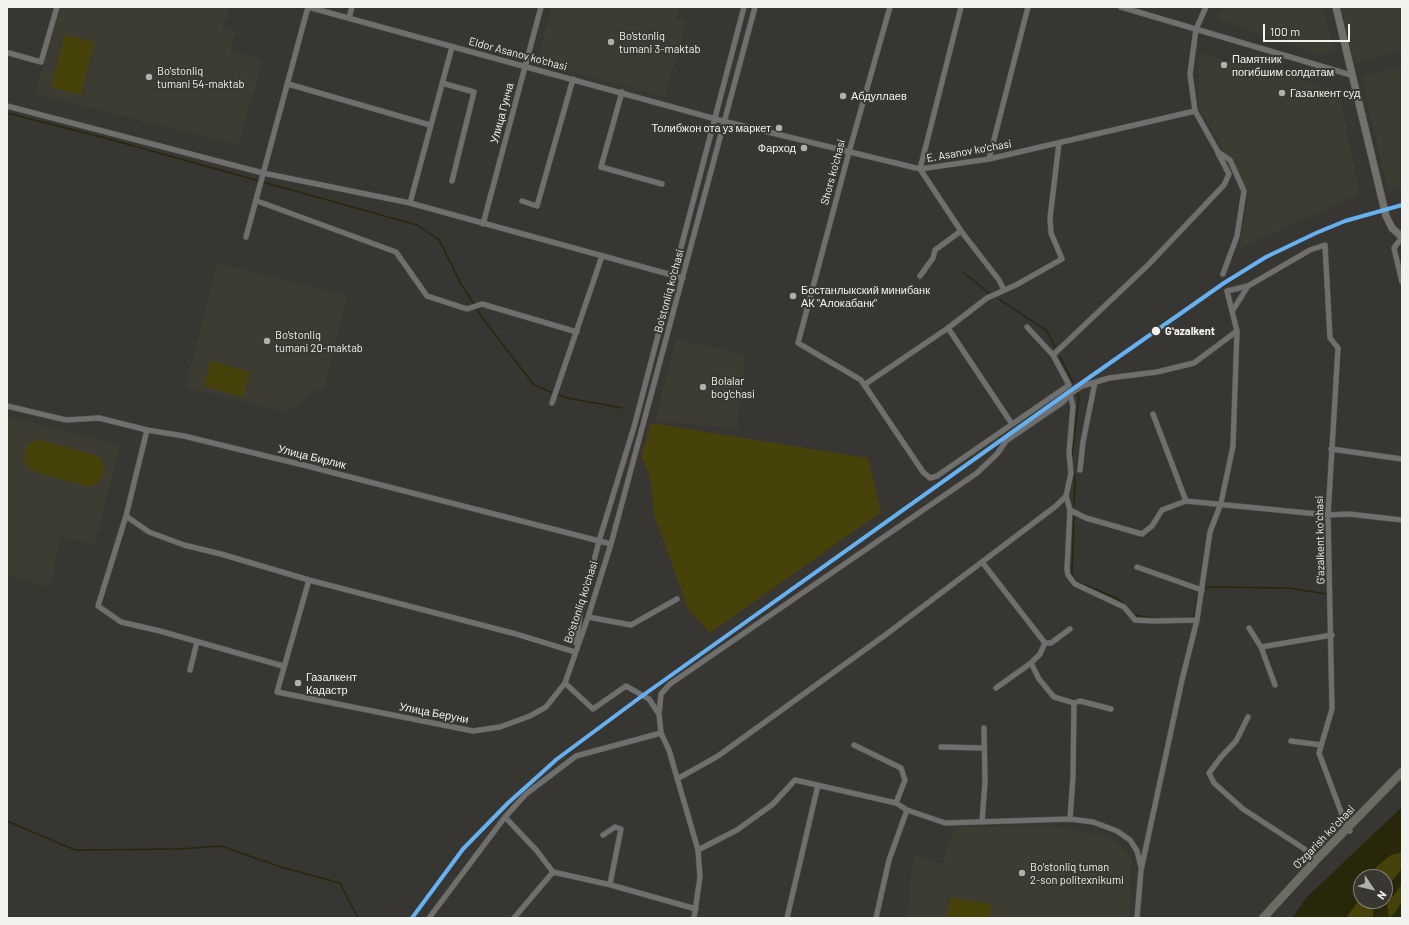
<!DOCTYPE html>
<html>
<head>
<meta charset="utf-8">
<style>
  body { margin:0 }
  #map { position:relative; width:1409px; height:925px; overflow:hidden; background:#373633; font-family:Barlow,sans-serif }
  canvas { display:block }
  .frame { position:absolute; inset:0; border:8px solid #f1f1ed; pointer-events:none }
  .north { position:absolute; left:1353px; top:869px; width:40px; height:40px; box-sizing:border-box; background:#383732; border:1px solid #82817d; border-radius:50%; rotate:125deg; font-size:11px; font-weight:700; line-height:16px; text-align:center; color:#f1f1ed }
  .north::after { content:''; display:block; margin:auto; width:14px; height:18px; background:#b0b0ac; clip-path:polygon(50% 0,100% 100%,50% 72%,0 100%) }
  .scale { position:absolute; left:1263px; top:24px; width:87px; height:18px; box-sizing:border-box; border:2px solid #f1f1ed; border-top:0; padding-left:5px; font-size:12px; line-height:14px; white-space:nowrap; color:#f1f1ed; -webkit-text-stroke:3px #383732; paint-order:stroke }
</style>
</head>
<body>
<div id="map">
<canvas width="1409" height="925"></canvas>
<div class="frame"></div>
<div class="north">N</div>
<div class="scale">100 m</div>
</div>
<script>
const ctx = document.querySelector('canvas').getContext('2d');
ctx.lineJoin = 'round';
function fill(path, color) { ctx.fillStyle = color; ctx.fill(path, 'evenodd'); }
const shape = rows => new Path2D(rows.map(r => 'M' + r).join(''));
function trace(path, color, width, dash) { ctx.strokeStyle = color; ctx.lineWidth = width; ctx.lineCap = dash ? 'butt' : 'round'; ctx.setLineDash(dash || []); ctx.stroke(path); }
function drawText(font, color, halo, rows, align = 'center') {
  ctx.font = font + ' Barlow,sans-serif'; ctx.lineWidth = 4; ctx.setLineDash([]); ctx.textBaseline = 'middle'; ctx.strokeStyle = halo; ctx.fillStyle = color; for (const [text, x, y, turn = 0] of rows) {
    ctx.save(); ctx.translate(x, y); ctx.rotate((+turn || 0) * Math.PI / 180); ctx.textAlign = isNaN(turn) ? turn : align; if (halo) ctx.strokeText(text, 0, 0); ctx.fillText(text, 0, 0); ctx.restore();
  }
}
fill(shape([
  [60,7,229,7,223,28,236,32,231,51,263,60,238,145,35,94],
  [552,7,679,7,676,19,686,22,665,97,537,62],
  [1225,7,1323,7,1334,49,1321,55,1217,19],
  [1341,7,1402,7,1402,51,1355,63],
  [1199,53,1339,91,1360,194,1239,249,1249,192,1199,108],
  [1402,66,1402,187,1388,191,1361,76],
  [217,263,348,295,325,387,307,394,299,405,283,411,185,387],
  [676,340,745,354,738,428,655,421],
  [7,416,120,445,94,544,61,537,50,587,7,575],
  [1049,826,1109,836,1132,857,1129,918,907,918,910,882,915,854,943,864,954,827]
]), '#3d3c32');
fill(shape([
  [65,35,94,42,81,95,51,87],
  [211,361,250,372,243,397,204,386],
  [651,423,868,458,881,512,710,633,688,609,654,514,650,476,641,457],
  [40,440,98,456,103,463,104,472,102,477,99,482,91,487,32,471,25,464,23,456,26,448,32,442],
  [1402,852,1402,868,1385,890,1385,877,1371,877,1377,866,1391,855],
  [1402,884,1402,900,1397,910,1389,918,1387,904],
  [1361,896,1361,901,1378,901,1373,909,1373,918,1346,918],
  [950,898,991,904,990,918,947,918]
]), '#47410a');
fill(shape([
  [1402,807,1402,852,1391,855,1377,866,1371,877,1361,877,1361,897,1346,918,1292,918,1307,897],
  [1402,868,1402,884,1387,904,1389,918,1373,918,1373,909,1378,901,1385,901,1385,890],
  [1402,900,1402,918,1390,918,1397,910]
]), '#29270a');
trace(shape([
  [7,113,105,138,417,225,439,240,461,284,484,320,534,385,553,393],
  [964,273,990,294],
  [999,299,1047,331,1055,347],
  [1060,357,1073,382],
  [557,394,567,398,623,408],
  [1072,456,1079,397,1077,391],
  [1073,468,1075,482,1074,506],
  [1074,517,1072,574,1076,581,1118,599,1125,605],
  [1206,589,1210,587,1288,588,1327,594],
  [1134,615,1158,619],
  [1182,618,1194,617,1198,595],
  [7,821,75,850,180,849,221,846,281,867,340,883,358,918]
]), '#29270a', 1.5);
const minor = shape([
  [308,7,723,121,920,169,989,159,1195,111],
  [890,7,849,152,798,343,861,380,923,472,930,478,937,476,1069,385,1053,355,1027,327],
  [961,7,920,169,961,231,999,280,1004,290],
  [1121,7,1351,75],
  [1206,7,1196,29,1190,74,1195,111,1218,152,1230,160,1244,191,1237,236,1223,274],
  [349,18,352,7],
  [9,53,41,62,57,7],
  [442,83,474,92,452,181],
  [288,84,430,125],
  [622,92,601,167,662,184],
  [7,106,263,173,410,203,683,278],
  [989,159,1028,7],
  [257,201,396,252,427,296,467,309,482,304,577,332],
  [522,201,537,206,573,79],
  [410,203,452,47],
  [483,224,541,7],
  [246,237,308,7],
  [1402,237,1394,248,1402,282],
  [920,276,933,258,935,250,961,231],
  [1233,310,1248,286],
  [948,328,1012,424],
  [1053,355,1149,264,1224,185,1229,174,1218,153],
  [864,385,948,328,987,298,1016,285,1062,259,1051,233,1050,218,1059,143],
  [552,403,602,256],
  [7,406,66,420,99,418,147,430,184,436,307,466,611,544],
  [1153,414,1186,501],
  [147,430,126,516,98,606,121,622,160,631,283,666],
  [1331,449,1402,459],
  [1080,470,1083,442,1095,382],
  [1066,496,1070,510,1067,569,1068,575,1075,584,1124,607,1135,620,1155,621,1197,620],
  [1070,510,1086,518,1142,534,1152,526,1162,510,1186,501,1328,515,1349,514,1402,520],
  [126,516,149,532,184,545,221,554,309,580,516,634,575,652],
  [982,562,1045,643],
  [1137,567,1202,590],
  [309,580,277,692,473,731,500,727,530,716,546,707,565,683,588,617,611,544,755,7],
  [588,617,631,625,677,599],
  [1249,628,1261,647,1275,685],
  [576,643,580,615,599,541,634,427,744,7],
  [1261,647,1332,635],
  [1031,663,1040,654,1045,643,1051,643,1070,629],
  [190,670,197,642],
  [565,683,593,709,626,686,649,699,659,714],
  [996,688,1031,663,1039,679,1054,697,1074,703,1073,776,1070,819],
  [1074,703,1080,701,1111,709],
  [1248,717,1236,741,1221,757,1209,773,1214,783,1243,809,1303,848,1317,859],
  [1291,741,1321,745],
  [854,745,901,768,905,780,896,803],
  [941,747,984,748],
  [677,779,718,756,888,633,1056,506,1066,496,1071,473,1069,453,1073,406,1070,394,1082,386,1109,378,1157,372,1194,363,1237,331],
  [505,817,537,851,553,872,611,885,696,909],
  [982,822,985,782,984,728],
  [603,835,615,827,621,829,610,884],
  [698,850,737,830,773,804,795,780,896,803,907,810,945,823,1070,819,1093,822,1117,831,1130,840,1137,851,1141,867],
  [429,918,505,817,526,794,576,756,661,733],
  [514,918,553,872],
  [694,918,700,877,698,850,669,750,661,733,659,714,661,694,670,684,977,473,997,454,1006,441,1063,402,1070,394],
  [787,918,818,785],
  [876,918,889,860,907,810],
  [1137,918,1141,870,1182,680,1197,620,1210,532,1221,503,1233,446,1237,331,1227,291,1248,286,1310,250,1325,245,1330,338,1338,348,1328,515,1332,709,1319,753,1347,828,1350,831]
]);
const secondary = shape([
  [1336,7,1386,216,1392,228,1402,237]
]);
const primary = shape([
  [1263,918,1317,859,1402,772]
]);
trace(minor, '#555452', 6);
trace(secondary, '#555452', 8);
trace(primary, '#555452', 9);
trace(minor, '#6f6f6d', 5);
trace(secondary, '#72726c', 7);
trace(primary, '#6d6c62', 8);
trace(shape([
  [412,918,463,849,508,803,557,759,642,696,1070,391,1224,283,1266,257,1316,233,1345,221,1402,205]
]), '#66b1f2', 4);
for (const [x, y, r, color] of [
  [611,42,4,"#b0b0ac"],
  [1224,65,4,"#b0b0ac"],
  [149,77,4,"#b0b0ac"],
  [1282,93,4,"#b0b0ac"],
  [843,96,4,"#b0b0ac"],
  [779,128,4,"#b0b0ac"],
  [804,148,4,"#b0b0ac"],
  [793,296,4,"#b0b0ac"],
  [1156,331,5,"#f1f1ed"],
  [267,341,4,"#b0b0ac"],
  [703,387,4,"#b0b0ac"],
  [298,683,4,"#b0b0ac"],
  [1022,873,4,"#b0b0ac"]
]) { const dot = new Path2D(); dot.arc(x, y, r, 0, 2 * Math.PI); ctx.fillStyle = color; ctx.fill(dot); trace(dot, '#383732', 1.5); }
drawText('11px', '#f1f1ed', '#383732', [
  ["Bo’stonliq",619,36],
  ["tumani 3-maktab",619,49],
  ["Памятник",1232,59],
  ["погибшим солдатам",1232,72],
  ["Bo'stonliq",157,71],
  ["tumani 54-maktab",157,84],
  ["Газалкент суд",1290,93],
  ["Абдуллаев",851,96],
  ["Толибжон ота уз маркет",771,128,"right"],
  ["Фарход",796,148,"right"],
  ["Бостанлыкский минибанк",801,290],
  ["АК \"Алокабанк\"",801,303],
  ["Bo’stonliq",275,335],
  ["tumani 20-maktab",275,348],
  ["Bolalar",711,381],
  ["bog'chasi",711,394],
  ["Газалкент",306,677],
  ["Кадастр",306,690],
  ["Bo'stonliq tuman",1030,867],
  ["2-son politexnikumi",1030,880]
], 'left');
drawText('11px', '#f1f1ed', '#383732', [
  ["Eldor Asanov ko'chasi",518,54,15],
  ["Улица Гунча",502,113,-75],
  ["E. Asanov ko'chasi",969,151,-10],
  ["Shors ko'chasi",833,172,-75],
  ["Bo'stonliq ko'chasi",669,291,-75],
  ["Улица Бирлик",312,457,14],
  ["Gʻazalkent koʻchasi",1320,540,-91],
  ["Bo'stonliq ko'chasi",581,602,-72],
  ["Улица Беруни",434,713,11],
  ["Oʻzgarish koʻchasi",1324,837,-46]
]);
drawText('bold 11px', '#f1f1ed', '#383732', [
  ["Gʻazalkent",1165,331]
], 'left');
</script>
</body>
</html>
